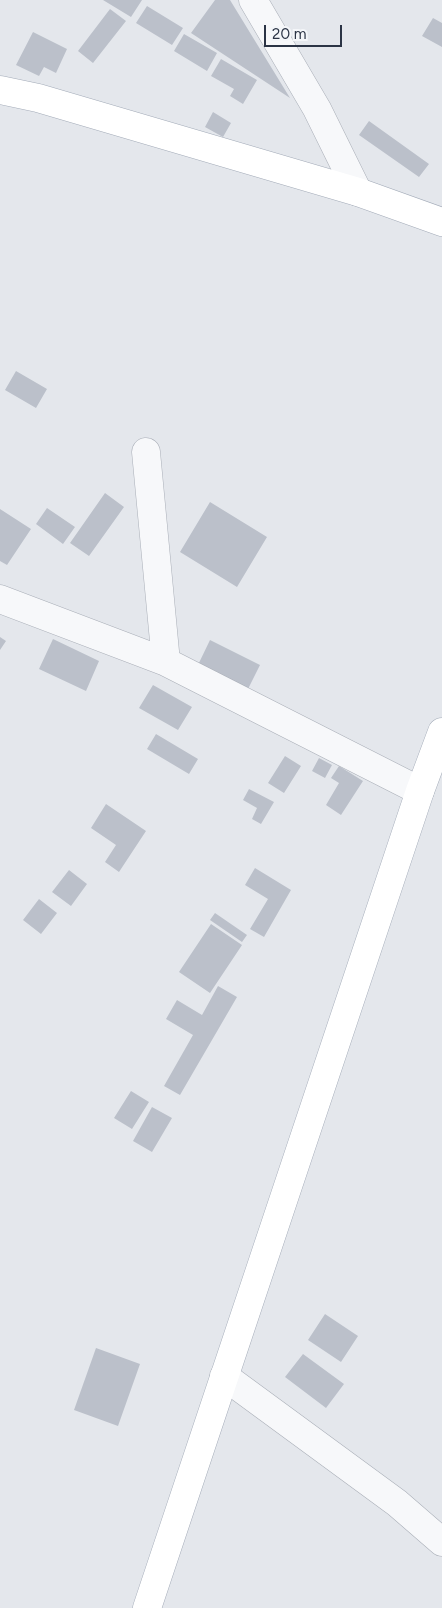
<!DOCTYPE html>
<html>
<head>
<meta charset="utf-8">
<style>
  body { margin:0 }
  #map { position:relative; width:442px; height:1608px; overflow:hidden; background:#e4e7ec; font-family:Figtree,sans-serif }
  canvas { display:block }
  .scale { position:absolute; left:264px; top:25px; width:78px; height:22px; box-sizing:border-box; border:2px solid #2b3445; border-top:0; padding-left:6px; font-size:15px; line-height:18px; white-space:nowrap; color:#2b3445; -webkit-text-stroke:4px #f4f6f9; paint-order:stroke }
</style>
</head>
<body>
<div id="map">
<canvas width="442" height="1608"></canvas>
<div class="scale">20 m</div>
</div>
<script>
const ctx = document.querySelector('canvas').getContext('2d');
ctx.lineJoin = 'round';
function fill(path, color) { ctx.fillStyle = color; ctx.fill(path, 'evenodd'); }
const shape = rows => new Path2D(rows.map(r => 'M' + r).join(''));
function trace(path, color, width, dash) { ctx.strokeStyle = color; ctx.lineWidth = width; ctx.lineCap = dash ? 'butt' : 'round'; ctx.setLineDash(dash || []); ctx.stroke(path); }
fill(shape([
  [103,0,142,0,131,17],
  [215,0,230,0,290,98,191,33],
  [147,6,183,28,172,45,136,23],
  [110,9,126,21,93,63,78,51],
  [433,18,442,23,442,47,422,36],
  [33,32,67,49,56,73,44,67,39,76,16,65],
  [184,34,217,53,207,71,174,51],
  [221,59,257,80,243,104,230,96,234,89,211,76],
  [213,112,231,123,223,137,205,127],
  [369,121,429,164,419,177,359,135],
  [16,371,47,389,36,408,5,390],
  [105,493,124,507,89,556,70,543],
  [210,502,267,537,237,587,180,552],
  [47,508,75,527,63,544,36,524],
  [0,509,31,529,7,565,0,561],
  [0,637,6,641,0,650],
  [53,639,99,661,86,691,39,669],
  [210,640,260,665,247,691,197,667],
  [153,685,192,707,178,730,139,708],
  [156,734,198,759,189,774,147,749],
  [285,756,301,766,284,793,268,783],
  [319,758,332,765,325,778,312,771],
  [339,766,363,781,341,815,326,805,339,783,331,778],
  [249,789,274,802,261,824,252,819,257,808,243,800],
  [106,804,146,831,119,872,105,862,116,845,91,828],
  [255,868,291,890,264,937,250,929,268,899,245,885],
  [69,870,87,884,71,906,52,892],
  [39,899,57,913,41,934,23,920],
  [215,913,247,935,242,942,210,920],
  [211,924,242,945,210,993,179,972],
  [218,986,237,997,180,1095,164,1086,193,1035,166,1019,177,1000,202,1015],
  [131,1091,149,1102,132,1129,114,1118],
  [152,1107,172,1118,152,1152,133,1141],
  [325,1314,358,1336,341,1362,308,1340],
  [96,1348,140,1364,118,1426,74,1410],
  [303,1354,344,1384,326,1408,285,1377]
]), '#bbc0ca');
const minor = shape([
  [253,0,317,109,358,192],
  [146,452,166,662],
  [0,599,166,662,420,791],
  [224,1376,397,1503,442,1542]
]);
const major = shape([
  [0,90,38,98,358,192,442,222],
  [147,1608,420,791,442,732]
]);
trace(minor, '#a9aeb7', 29);
trace(major, '#a3abb8', 29);
trace(minor, '#f7f8fa', 28);
trace(major, '#fff', 28);
</script>
</body>
</html>
